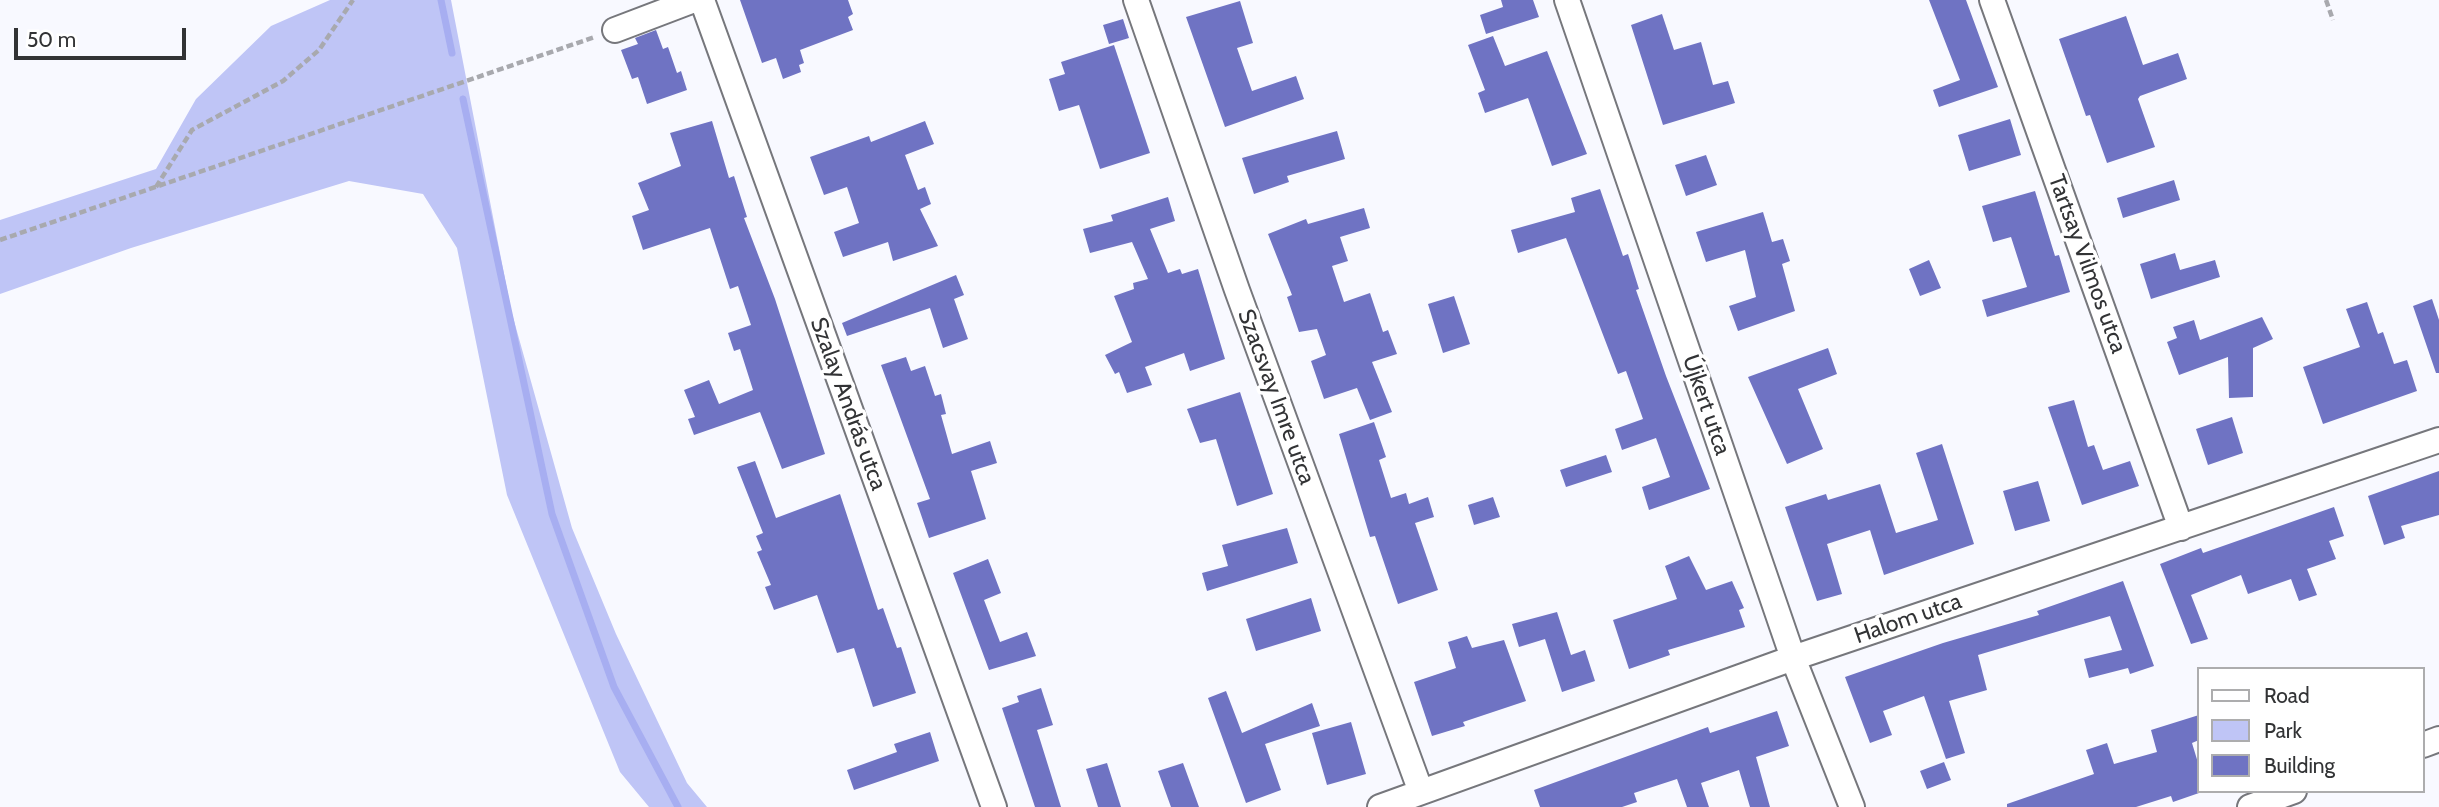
<!DOCTYPE html>
<html>
<head>
<meta charset="utf-8">
<style>
  body { margin:0 }
  #map { position:relative; width:2439px; height:807px; overflow:hidden; background:#f8f9ff; font-family:Cabin,sans-serif }
  canvas { display:block }
  .legend { position:absolute; left:2197px; top:667px; width:228px; height:126px; box-sizing:border-box; background:#fff; border:2px solid #adadae; margin:0; padding:9px 12px; list-style:none; font-size:21px; color:#323335 }
  .legend li { display:flex; align-items:center; gap:14px; height:35px }
  .legend b { width:35px; border:2px solid #adadae }
  .scale { position:absolute; left:14px; top:28px; width:172px; height:32px; box-sizing:border-box; border:4px solid #323335; border-top:0; padding-left:9px; font-size:21px; line-height:24px; white-space:nowrap; color:#323335; -webkit-text-stroke:5px #fff; paint-order:stroke }
</style>
</head>
<body>
<div id="map">
<canvas width="2439" height="807"></canvas>
<ul class="legend">
<li><b style="height:9px;background:#fff"></b>Road</li>
<li><b style="height:19px;background:#bfc5f6"></b>Park</li>
<li><b style="height:19px;background:#6f73c3"></b>Building</li>
</ul>
<div class="scale">50 m</div>
</div>
<script>
const ctx = document.querySelector('canvas').getContext('2d');
ctx.lineJoin = 'round';
function fill(path, color) { ctx.fillStyle = color; ctx.fill(path, 'evenodd'); }
const shape = rows => new Path2D(rows.map(r => 'M' + r).join(''));
function trace(path, color, width, dash) { ctx.strokeStyle = color; ctx.lineWidth = width; ctx.lineCap = dash ? 'butt' : 'round'; ctx.setLineDash(dash || []); ctx.stroke(path); }
function drawText(font, color, halo, rows, align = 'center') {
  ctx.font = font + ' Cabin,sans-serif'; ctx.lineWidth = 7; ctx.setLineDash([]); ctx.textBaseline = 'middle'; ctx.strokeStyle = halo; ctx.fillStyle = color; for (const [text, x, y, turn = 0] of rows) {
    ctx.save(); ctx.translate(x, y); ctx.rotate((+turn || 0) * Math.PI / 180); ctx.textAlign = isNaN(turn) ? turn : align; if (halo) ctx.strokeText(text, 0, 0); ctx.fillText(text, 0, 0); ctx.restore();
  }
}
fill(shape([
  [330,0,451,0,511,310,572,528,616,634,687,783,707,807,649,807,620,772,507,495,457,248,423,194,349,181,131,248,0,294,0,220,156,169,196,99,271,26]
]), '#bfc5f6');
trace(shape([
  [441,0,452,53],
  [463,99,552,514,614,687,678,807]
]), '#a7aef1', 7);
fill(shape([
  [740,0,848,0,853,14,848,17,853,30,800,50,804,63,799,65,801,72,783,79,776,58,762,63],
  [1501,0,1533,0,1539,17,1486,34,1480,15,1503,7],
  [1929,0,1966,0,1998,87,1939,107,1933,90,1960,80],
  [1240,1,1253,43,1237,48,1252,91,1296,76,1304,99,1225,127,1186,17],
  [1662,14,1674,50,1701,42,1713,85,1728,81,1735,103,1663,125,1631,25],
  [2126,16,2143,65,2178,53,2187,79,2140,96,2138,99,2155,147,2107,163,2090,115,2086,116,2059,39],
  [1123,19,1129,38,1109,44,1103,25],
  [656,30,663,49,668,47,677,73,681,71,687,90,647,104,638,77,632,79,621,50,638,44,635,38],
  [1493,36,1505,66,1547,51,1587,154,1552,166,1528,98,1485,113,1478,93,1485,90,1468,45],
  [1114,45,1150,153,1100,169,1079,105,1059,111,1049,79,1065,74,1061,62],
  [2010,119,2021,155,1969,171,1958,135],
  [712,121,729,178,734,176,747,217,744,218,775,299,825,454,782,469,760,412,694,435,688,419,695,417,684,390,709,380,719,404,753,390,740,349,734,351,728,333,751,325,738,286,730,289,710,228,643,250,632,216,649,210,638,183,681,166,670,133],
  [925,121,934,144,905,155,918,190,925,187,931,204,920,209,938,246,893,261,888,242,843,257,834,232,859,223,847,187,824,195,810,157,869,136,871,142],
  [1337,131,1345,159,1287,176,1289,182,1254,194,1242,158],
  [1706,155,1717,185,1686,196,1675,165],
  [2174,180,2180,200,2123,218,2117,198],
  [1600,189,1623,256,1628,254,1639,289,1636,290,1666,376,1710,489,1649,510,1642,487,1670,477,1656,438,1622,450,1615,429,1643,419,1626,371,1618,374,1566,238,1518,253,1511,230,1575,212,1571,198],
  [2035,191,2055,256,2059,255,2070,292,1987,317,1982,300,2027,287,2011,237,1993,242,1982,206],
  [1168,197,1175,221,1150,229,1168,273,1180,269,1182,274,1198,269,1225,359,1190,371,1184,353,1145,367,1152,385,1127,393,1119,372,1115,374,1105,355,1132,342,1114,296,1134,289,1133,283,1148,279,1132,242,1090,253,1083,229,1113,221,1111,215],
  [1364,208,1370,228,1340,237,1348,261,1332,266,1344,302,1370,293,1383,332,1388,330,1397,354,1372,362,1392,412,1370,420,1357,388,1324,399,1311,361,1326,355,1317,329,1299,332,1287,297,1292,295,1268,234,1306,219,1308,224],
  [1763,212,1772,242,1783,239,1790,261,1782,264,1795,311,1738,331,1729,306,1756,297,1745,250,1706,262,1696,232],
  [2175,253,2180,270,2215,260,2220,277,2151,299,2140,264],
  [1929,260,1941,288,1920,296,1909,269],
  [956,275,964,295,954,299,968,339,943,348,930,308,847,336,842,323],
  [1454,296,1470,344,1443,353,1428,304],
  [2432,299,2439,320,2439,373,2436,373,2413,306],
  [2367,302,2378,334,2383,332,2394,364,2407,360,2417,391,2323,424,2303,367,2360,347,2346,309],
  [2262,317,2273,339,2253,348,2253,397,2229,398,2228,357,2179,375,2167,342,2177,338,2173,327,2194,320,2200,340],
  [1828,348,1837,374,1798,389,1823,449,1787,464,1748,377],
  [906,357,911,371,925,366,935,396,941,394,946,414,941,415,952,454,990,441,997,463,971,471,986,519,929,538,917,503,930,499,881,365],
  [1240,392,1273,494,1237,506,1216,439,1200,443,1187,409],
  [2074,400,2088,447,2094,445,2103,470,2130,461,2139,486,2082,505,2048,407],
  [2232,417,2243,453,2208,465,2196,429],
  [1374,422,1386,457,1379,460,1391,498,1406,493,1409,504,1428,497,1434,517,1415,523,1438,590,1398,604,1375,536,1370,537,1339,434],
  [1942,444,1974,544,1884,575,1870,530,1827,544,1842,594,1817,601,1785,507,1826,494,1828,500,1880,484,1896,533,1938,520,1916,453],
  [1606,455,1612,472,1566,487,1560,470],
  [755,461,776,518,840,494,878,610,883,608,897,648,901,647,916,693,873,707,854,648,837,653,817,595,774,610,765,587,771,585,757,552,762,550,756,536,763,533,737,467],
  [2439,471,2439,515,2401,526,2405,538,2384,545,2368,496],
  [2038,481,2050,521,2015,531,2003,491],
  [1493,497,1500,517,1474,525,1468,505],
  [2334,507,2344,536,2329,541,2336,559,2307,569,2317,595,2299,601,2291,579,2248,594,2241,575,2191,595,2208,639,2191,644,2160,564,2201,548,2203,553],
  [1287,528,1298,563,1207,591,1202,573,1228,566,1222,545],
  [1689,556,1706,590,1732,581,1744,608,1739,610,1745,627,1668,650,1670,655,1629,669,1613,620,1677,599,1665,566],
  [988,559,1001,593,984,600,1000,642,1027,632,1036,656,989,670,953,573],
  [2123,581,2154,666,2130,674,2128,668,2089,678,2084,659,2122,650,2110,616,1978,655,1987,690,1949,701,1965,753,1946,759,1924,696,1883,711,1892,735,1870,743,1845,677,1943,643,2039,615,2037,611],
  [1311,598,1321,631,1256,651,1246,619],
  [1557,612,1571,655,1585,650,1595,681,1562,692,1545,639,1519,647,1512,624],
  [1467,636,1472,648,1504,640,1526,701,1463,722,1465,726,1432,736,1414,682,1456,668,1448,642],
  [1041,688,1053,725,1037,730,1061,807,1035,807,1002,708,1019,702,1017,696],
  [1226,691,1242,733,1312,703,1320,726,1265,744,1281,790,1246,803,1208,698],
  [1777,711,1789,746,1756,757,1770,807,1750,807,1739,770,1701,783,1709,807,1687,807,1677,779,1634,793,1637,802,1622,807,1540,807,1534,790,1708,727,1710,733],
  [2199,715,2199,740,2192,743,2199,766,2199,793,2173,802,2171,796,2136,807,2007,807,2007,804,2094,774,2086,750,2107,743,2114,764,2157,752,2151,730],
  [1351,722,1366,774,1327,785,1312,733],
  [930,732,939,761,854,790,847,770,897,752,894,744],
  [1944,762,1951,780,1927,789,1920,771],
  [1107,763,1121,807,1098,807,1086,769],
  [1183,763,1199,807,1171,807,1158,771]
]), '#6f73c3');
const street = shape([
  [702,0,994,807],
  [1136,0,1237,290,1421,792],
  [1567,0,1793,658,1852,807],
  [1992,0,2181,528],
  [615,30,694,0],
  [2423,745,2439,739],
  [1380,807,1793,658,2439,440],
  [2250,807,2294,791]
]);
trace(street, '#76777c', 28);
trace(shape([
  [2326,0,2333,20],
  [156,187,192,130,283,81,319,50,353,0],
  [0,240,595,37]
]), '#a8a9ae', 4.5, [7, 3.5]);
trace(street, '#fff', 24);
drawText('23px', '#323335', '#fff', [
  ["Tartsay Vilmos utca",2087,264,70],
  ["Szacsvay Imre utca",1276,397,70],
  ["Szalay András utca",848,404,70],
  ["Újkert utca",1706,405,71],
  ["Halom utca",1908,619,-19]
]);
</script>
</body>
</html>
